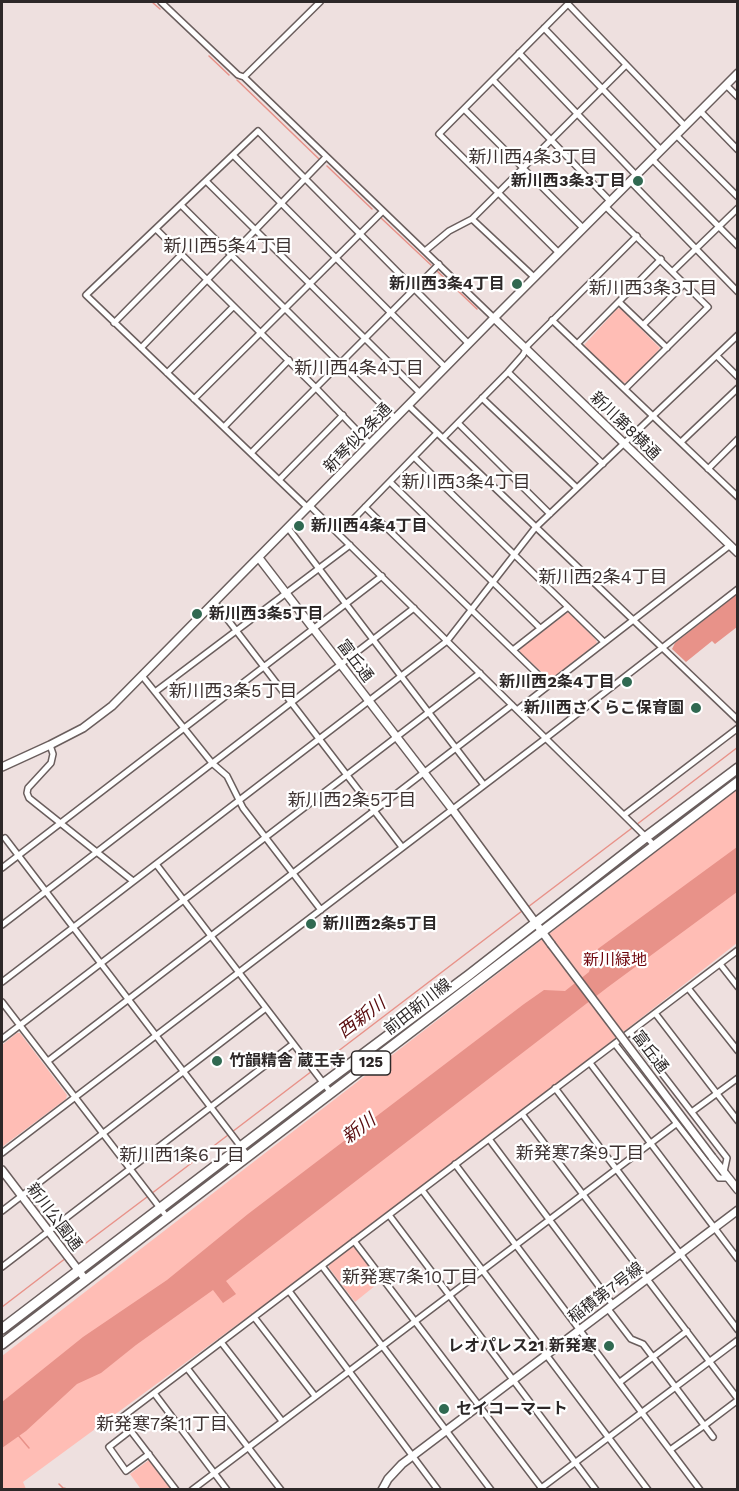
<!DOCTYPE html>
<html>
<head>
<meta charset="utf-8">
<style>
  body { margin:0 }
  #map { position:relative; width:739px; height:1491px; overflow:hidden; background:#eee0df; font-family:"Work Sans",sans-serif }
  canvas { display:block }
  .frame { position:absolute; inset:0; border:3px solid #2d2828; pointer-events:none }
</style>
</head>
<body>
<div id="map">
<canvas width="739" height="1491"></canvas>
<div class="frame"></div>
</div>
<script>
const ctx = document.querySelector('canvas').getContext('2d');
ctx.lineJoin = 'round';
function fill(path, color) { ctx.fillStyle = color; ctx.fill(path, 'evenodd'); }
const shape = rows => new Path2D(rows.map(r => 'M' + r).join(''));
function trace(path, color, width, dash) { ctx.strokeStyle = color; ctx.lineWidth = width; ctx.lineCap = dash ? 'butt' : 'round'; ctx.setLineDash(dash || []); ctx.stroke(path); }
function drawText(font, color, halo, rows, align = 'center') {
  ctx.font = font + ' "Work Sans","Noto Sans JP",sans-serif'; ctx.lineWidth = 4.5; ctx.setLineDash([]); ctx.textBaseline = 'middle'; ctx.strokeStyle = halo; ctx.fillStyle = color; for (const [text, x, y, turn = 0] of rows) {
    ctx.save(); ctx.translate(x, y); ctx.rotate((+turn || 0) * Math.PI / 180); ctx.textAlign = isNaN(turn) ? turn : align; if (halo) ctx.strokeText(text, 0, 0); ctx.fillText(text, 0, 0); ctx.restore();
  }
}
fill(shape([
  [620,308,660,348,635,379,624,383,616,380,584,345,617,309],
  [567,613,570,613,596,640,597,643,551,679,548,678,520,652,520,649],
  [737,789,737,943,549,1090,264,1305,23,1482,26,1489,2,1490,2,1356],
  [17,1033,20,1033,67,1095,66,1099,2,1147,2,1045],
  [352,1246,355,1247,381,1281,355,1302,329,1268,329,1265],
  [149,1460,172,1489,140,1488,130,1474]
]), '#ffbdb5');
fill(shape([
  [737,594,737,627,715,644,712,641,686,662,672,649,675,643],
  [737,847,737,892,608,987,226,1281,236,1294,223,1303,213,1290,136,1345,101,1373,77,1384,26,1431,2,1448,2,1402,83,1337,167,1280,248,1214,524,1004,544,990,565,991,589,972,595,951]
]), '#e89289');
trace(shape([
  [152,2,160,9],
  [209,56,229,75],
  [237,80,319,159],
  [327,166,372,209],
  [381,218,431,265],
  [437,271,477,309],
  [636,825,738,747],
  [528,907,632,828],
  [316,1068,522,911],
  [232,1132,312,1071],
  [151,1194,228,1135],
  [70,1255,147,1197],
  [2,1307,66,1258],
  [18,1435,29,1448],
  [59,1484,63,1488,72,1490]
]), '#e89289', 1.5);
const minor = shape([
  [161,2,238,75,244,77,494,318],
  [544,28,661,150],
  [519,53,636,175],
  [244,77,320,2],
  [493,80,610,201],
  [726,85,738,97],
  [464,109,583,228],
  [700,111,738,150],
  [676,135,738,197],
  [233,155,445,367],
  [652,159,738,246],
  [206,181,420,393],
  [630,181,738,292],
  [181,205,395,418],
  [605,206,708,307,625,389],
  [472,219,534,277],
  [156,229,316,388,370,444],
  [425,251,449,231,472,219,626,65],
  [559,253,439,134,568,4,685,126],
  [673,271,738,208],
  [619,302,667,348],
  [552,320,738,497],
  [114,323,181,255],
  [643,325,685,283],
  [577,344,661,259],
  [141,348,326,157],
  [717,356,738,377],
  [508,372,603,464],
  [167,373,233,307],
  [482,398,577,488],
  [194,399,382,212],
  [408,405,738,720],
  [458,423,550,514],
  [224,427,289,360],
  [443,438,508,372,523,355,528,345,637,236],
  [681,442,738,388],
  [251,453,439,264],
  [414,457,604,642],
  [708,469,738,439],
  [279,480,343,415],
  [390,482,540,628],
  [310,506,654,845],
  [365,507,549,685],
  [308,508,86,295,258,131,468,343],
  [288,528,484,785],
  [339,534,437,433],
  [215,603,402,847],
  [513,650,568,607],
  [143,677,212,763,227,776,243,808,321,910],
  [155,692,350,545],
  [517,710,729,546],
  [50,745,53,754,51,763,28,788,27,793,29,798,133,881],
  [624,815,738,728],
  [5,838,248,1156],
  [156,864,331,1093],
  [2,868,382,576],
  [2,925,414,608],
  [720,964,738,987],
  [2,982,447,641,535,528,738,335],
  [688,988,738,1051],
  [2,1002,167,1217],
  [655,1013,738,1121],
  [630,1032,727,1158,724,1172],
  [2,1039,480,673],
  [615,1044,719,1178,729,1178],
  [48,1061,512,705],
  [590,1063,738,1259],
  [555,1088,738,1330],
  [693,1111,738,1078],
  [522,1114,738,1399],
  [489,1139,613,1305],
  [2,1153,546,738,738,589],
  [455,1164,700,1490],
  [422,1190,648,1490],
  [2,1211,266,1008],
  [389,1215,596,1490],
  [354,1241,543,1490],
  [322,1266,491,1490],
  [2,1267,293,1044],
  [289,1291,438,1490],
  [608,1309,631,1339,643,1344,713,1437],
  [254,1317,315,1396],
  [221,1342,282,1421],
  [187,1368,281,1490],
  [620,1382,687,1331],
  [154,1393,227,1490],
  [131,1430,109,1447,126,1471,149,1454],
  [670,1450,705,1425,738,1400],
  [540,1489,738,1340],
  [176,1490,121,1418,738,950],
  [192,1490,676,1124]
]);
const tertiary = shape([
  [494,318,738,553],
  [259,558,452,809,551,944],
  [2,767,50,745,83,728,112,706,494,318,738,73],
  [712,1157,738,1190],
  [2,1170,85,1279],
  [382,1490,388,1479,402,1464,738,1210]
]);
const primary = shape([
  [2,1329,323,1084,469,975,646,837,738,768],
  [2,1344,738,782]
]);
trace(minor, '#6a5e5d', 8);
trace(tertiary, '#6a5e5d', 10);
trace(primary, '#6a5e5d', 12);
trace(minor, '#fff', 5);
trace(tertiary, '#fff', 7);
trace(primary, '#fff', 9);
const tertiaryBridge = shape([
  [551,944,712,1157]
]);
trace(tertiaryBridge, '#6a5e5d', 10, []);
trace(tertiaryBridge, '#fff', 7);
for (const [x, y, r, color] of [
  [638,181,6,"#306951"],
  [517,284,6,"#306951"],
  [299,526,6,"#306951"],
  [197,614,6,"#306951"],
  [627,682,6,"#306951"],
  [696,708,6,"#306951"],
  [311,924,6,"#306951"],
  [217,1061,6,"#306951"],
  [609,1346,6,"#306951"],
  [444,1409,6,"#306951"]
]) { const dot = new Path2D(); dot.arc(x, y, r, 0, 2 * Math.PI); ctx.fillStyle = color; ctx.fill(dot); trace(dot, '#fff', 2); }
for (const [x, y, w] of [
  [371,1063,39]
]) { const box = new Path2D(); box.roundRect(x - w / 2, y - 12, w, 24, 4.5); ctx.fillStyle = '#fff'; ctx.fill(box); trace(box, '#2d2828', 1.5); }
drawText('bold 15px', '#2d2828', null, [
  ["125",371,1063]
]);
drawText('bold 16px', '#2d2828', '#fff', [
  ["新川西3条3丁目",626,181],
  ["新川西3条4丁目",505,284],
  ["新川西4条4丁目",311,526,"left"],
  ["新川西3条5丁目",209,614,"left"],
  ["新川西2条4丁目",615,682],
  ["新川西さくらこ保育園",684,708],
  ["新川西2条5丁目",323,924,"left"],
  ["竹韻精舎 蔵王寺",229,1061,"left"],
  ["レオパレス21 新発寒",597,1346],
  ["セイコーマート",456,1409,"left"]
], 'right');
drawText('16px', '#2d2828', '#fff', [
  ["新川第8横通",625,426,44],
  ["新琴似2条通",358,438,-46],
  ["富丘通",355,661,53],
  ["前田新川線",418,1007,-38],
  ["富丘通",650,1052,53],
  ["新川公園通",54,1217,53],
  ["稲積第7号線",606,1293,-37]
]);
drawText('16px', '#6f050c', '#fff', [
  ["新川緑地",615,960]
]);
drawText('18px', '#3d3231', '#fff', [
  ["新川西4条3丁目",533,158],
  ["新川西5条4丁目",228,247],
  ["新川西3条3丁目",653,289],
  ["新川西4条4丁目",359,369],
  ["新川西3条4丁目",466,483],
  ["新川西2条4丁目",603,578],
  ["新川西3条5丁目",233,692],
  ["新川西2条5丁目",352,801],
  ["新発寒7条9丁目",580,1154],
  ["新川西1条6丁目",182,1156],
  ["新発寒7条10丁目",410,1278],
  ["新発寒7条11丁目",162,1425]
]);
drawText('italic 18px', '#580b0d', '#fff', [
  ["西新川",362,1018,-37],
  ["新川",359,1129,-37]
]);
</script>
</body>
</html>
